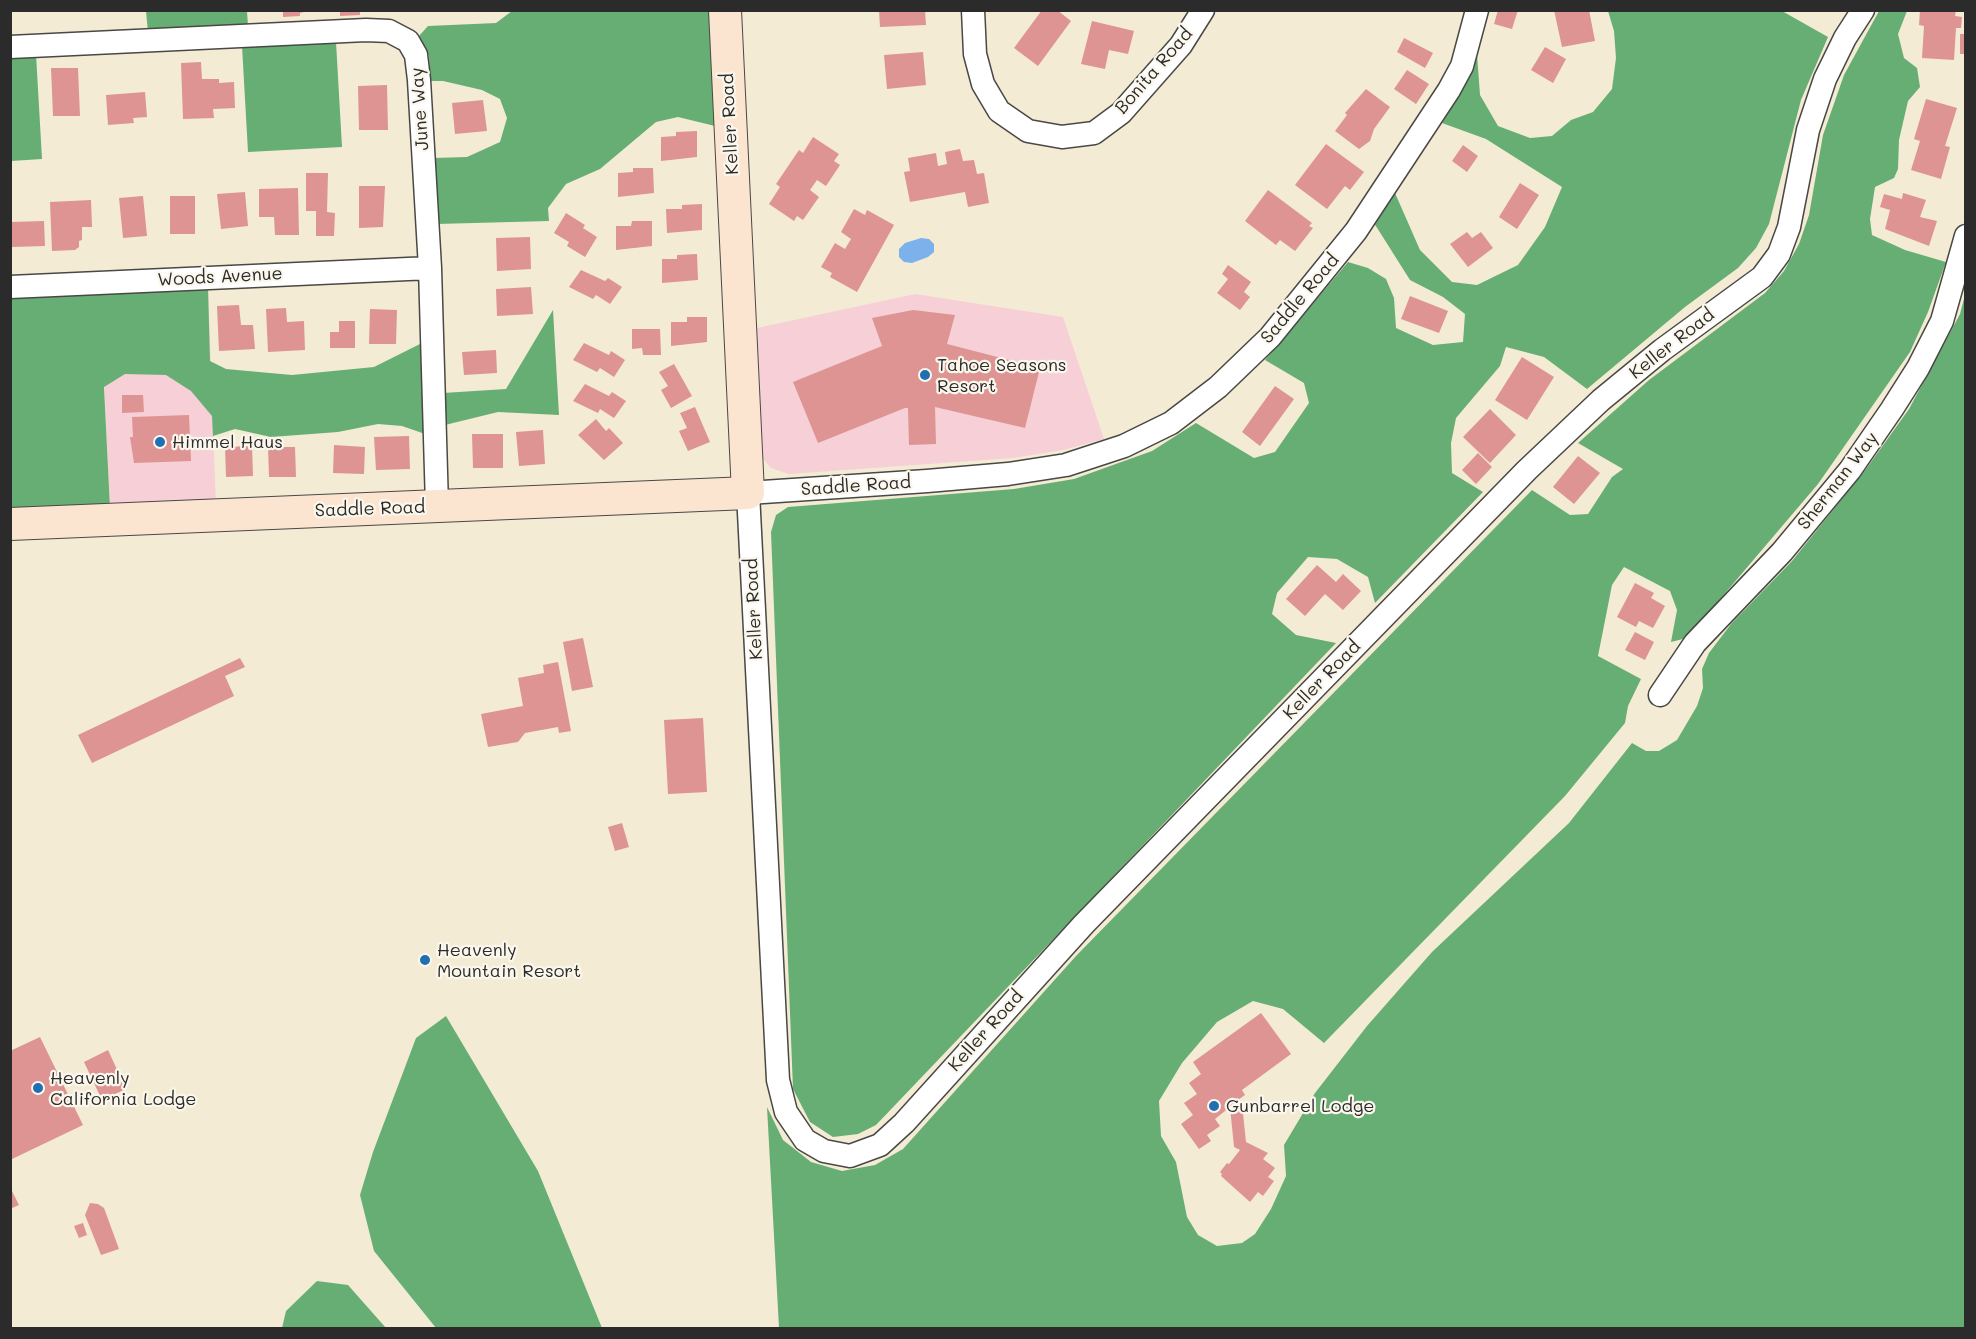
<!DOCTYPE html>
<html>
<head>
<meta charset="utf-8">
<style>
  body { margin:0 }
  #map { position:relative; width:1976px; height:1339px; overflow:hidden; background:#f4ebd5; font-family:Mali,sans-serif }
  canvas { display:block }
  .frame { position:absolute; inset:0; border:12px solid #2b2b2b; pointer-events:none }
</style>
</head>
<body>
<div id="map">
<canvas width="1976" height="1339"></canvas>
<div class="frame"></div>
</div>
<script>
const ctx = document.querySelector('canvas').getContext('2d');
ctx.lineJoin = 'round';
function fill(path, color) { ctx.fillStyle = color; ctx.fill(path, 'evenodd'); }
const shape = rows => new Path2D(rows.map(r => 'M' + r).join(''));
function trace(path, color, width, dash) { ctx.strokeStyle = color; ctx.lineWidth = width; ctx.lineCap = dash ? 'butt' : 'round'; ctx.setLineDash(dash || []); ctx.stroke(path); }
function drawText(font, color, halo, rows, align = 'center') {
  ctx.font = font + ' Mali,sans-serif'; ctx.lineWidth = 4.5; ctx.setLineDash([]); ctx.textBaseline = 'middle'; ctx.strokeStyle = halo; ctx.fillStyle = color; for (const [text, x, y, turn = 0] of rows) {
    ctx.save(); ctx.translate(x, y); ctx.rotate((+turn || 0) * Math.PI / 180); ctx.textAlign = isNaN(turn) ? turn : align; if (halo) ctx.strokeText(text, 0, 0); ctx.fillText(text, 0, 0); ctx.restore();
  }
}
fill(shape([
  [208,287,216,507,110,508,100,292],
  [915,294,1063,317,1104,439,1063,450,1013,458,789,474,771,468,763,459,757,328]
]), '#f6cfd7');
fill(shape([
  [146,11,247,11,248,26,148,32],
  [512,11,709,11,715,126,678,117,656,122,600,169,566,184,548,208,549,221,436,224,433,158,467,157,500,142,507,118,500,99,482,90,443,81,430,81,429,56,419,36,428,26,496,23],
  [1608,11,1782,11,1828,37,1801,100,1769,224,1756,248,1738,268,1685,307,1587,389,1544,357,1506,347,1500,366,1456,418,1451,443,1452,473,1483,492,1375,603,1368,577,1337,559,1308,557,1277,593,1272,614,1296,635,1336,643,876,1125,858,1134,833,1137,810,1122,793,1089,771,532,776,515,788,507,1014,489,1074,479,1152,451,1196,423,1254,458,1275,452,1309,403,1304,383,1265,360,1348,262,1368,268,1386,279,1394,298,1396,328,1433,345,1463,342,1465,314,1443,297,1410,280,1374,223,1395,193,1420,250,1452,282,1477,285,1518,265,1545,227,1562,187,1486,139,1442,123,1459,96,1477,54,1480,95,1498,126,1530,138,1552,136,1571,120,1593,112,1612,89,1616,58,1614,31],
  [1879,11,1907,11,1898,34,1904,58,1917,68,1920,87,1908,101,1899,140,1898,169,1894,178,1875,187,1870,219,1872,235,1905,250,1946,262,1928,312,1910,352,1818,484,1687,638,1671,642,1677,610,1670,591,1624,567,1612,585,1598,656,1641,679,1628,706,1625,723,1565,796,1324,1043,1283,1009,1253,1001,1217,1022,1182,1063,1159,1101,1161,1136,1176,1162,1187,1217,1198,1235,1217,1246,1242,1243,1255,1234,1271,1209,1286,1176,1284,1145,1315,1093,1367,1026,1432,952,1569,823,1632,743,1646,751,1659,751,1677,740,1697,706,1703,688,1702,669,1709,653,1731,624,1792,561,1866,469,1909,409,1960,314,1965,295,1965,1328,779,1328,767,1107,783,1140,811,1162,842,1171,875,1165,903,1149,1076,956,1532,490,1570,515,1588,514,1612,477,1623,469,1578,443,1649,380,1765,293,1784,271,1799,244,1809,215,1823,135,1844,75],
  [336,42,342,147,248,152,242,46],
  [36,54,42,159,11,161,11,55],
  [208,287,210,361,226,369,292,375,374,367,426,341,428,435,402,426,378,424,338,432,271,437,235,429,213,436,212,416,191,391,166,375,125,374,104,387,110,508,11,512,10,295],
  [553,310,559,415,498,412,445,425,443,393,506,389],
  [446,1016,538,1171,602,1328,436,1328,374,1251,360,1195,373,1152,416,1038],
  [317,1281,348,1285,386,1328,282,1328,286,1311]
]), '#67ae74');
fill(shape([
  [921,238,929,239,934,244,934,252,928,257,912,263,904,262,899,257,899,249,905,243]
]), '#7cb2eb');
fill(shape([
  [283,10,304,10,304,12,300,13,300,16,283,17],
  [340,10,360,10,360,15,340,16],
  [879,10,925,10,926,25,880,27],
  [1042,10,1057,10,1071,21,1038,66,1014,48],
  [1498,10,1518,10,1512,29,1494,24],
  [1554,10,1589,10,1595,41,1562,47],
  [1920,10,1956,10,1955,16,1962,17,1961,28,1956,28,1954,60,1922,58,1924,26,1919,25],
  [1092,21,1134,31,1128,54,1109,50,1105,69,1081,64],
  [1960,34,1966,34,1966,54,1960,54],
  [1404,38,1433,53,1425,68,1397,52],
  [1545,47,1566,59,1553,83,1531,70],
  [923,52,926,85,887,89,884,55],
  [201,62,202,79,219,79,219,83,234,82,235,108,213,109,214,118,183,119,181,63],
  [51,68,78,68,80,116,53,116],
  [1407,70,1429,84,1416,104,1394,89],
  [387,85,388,130,359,130,358,86],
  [1366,89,1390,107,1374,129,1370,141,1359,149,1335,131,1347,115,1345,113],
  [145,92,147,117,133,118,134,123,108,125,106,95],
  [1926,99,1957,108,1945,146,1950,147,1941,179,1911,170,1920,141,1914,139],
  [483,100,487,131,455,134,452,103],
  [697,131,697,157,661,161,661,137,676,136,676,132],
  [813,137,839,154,834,161,840,165,826,186,817,180,810,190,819,197,803,220,797,216,794,221,769,204,780,187,776,184,799,150,803,153],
  [1326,144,1364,172,1350,190,1345,186,1327,209,1295,185],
  [1463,145,1478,156,1467,172,1452,161],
  [960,149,963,161,974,160,977,174,984,173,989,203,968,207,965,192,910,202,904,172,910,171,908,158,936,153,938,166,947,164,945,152],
  [633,168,653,168,654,193,618,197,618,173,633,172],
  [306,173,328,173,327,212,335,213,334,236,316,236,316,211,306,211],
  [1520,183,1539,195,1517,229,1499,217],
  [359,186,385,186,383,227,359,228],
  [298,188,299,235,275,235,274,217,259,217,259,189],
  [1268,190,1312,223,1309,226,1313,228,1295,251,1280,240,1276,245,1245,221],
  [245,192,248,226,221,229,217,194],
  [1903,193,1926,200,1920,217,1937,221,1929,246,1885,229,1890,210,1880,207,1884,194,1902,199],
  [143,196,147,236,123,238,119,198],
  [170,196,195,196,195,234,170,234],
  [91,200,92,227,82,227,82,240,79,241,79,247,75,250,52,251,50,202],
  [702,204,702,230,667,233,666,209,682,209,682,205],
  [854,209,865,215,867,210,894,225,857,292,830,277,832,273,821,267,835,243,845,249,851,239,841,232],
  [566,213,585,225,583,228,597,237,585,257,567,246,569,242,554,233],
  [44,221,45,246,12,247,10,222],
  [632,221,652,221,652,246,616,250,616,226,631,226],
  [1467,232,1472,238,1481,232,1493,248,1468,267,1450,244],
  [530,237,531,269,497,271,496,238],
  [697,254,698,280,662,283,662,259,677,259,677,255],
  [1228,265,1251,282,1244,292,1250,297,1240,310,1217,293,1228,279,1222,274],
  [581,270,605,281,608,278,622,287,610,304,596,295,593,299,569,287],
  [531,287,533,314,497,316,496,289],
  [1410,296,1448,311,1439,333,1401,319],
  [239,305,241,325,253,325,255,349,219,351,217,306],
  [286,308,287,322,304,321,305,350,268,352,266,309],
  [370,309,397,310,396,344,369,344],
  [913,310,955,315,947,344,1040,368,1025,428,935,407,936,444,909,445,908,408,905,408,818,443,793,382,882,346,872,318],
  [687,317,707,317,707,342,671,346,671,322,687,322],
  [339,321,355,321,355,348,330,348,330,332,339,332],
  [632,329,660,329,661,355,643,355,642,348,632,349],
  [584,343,609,355,611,351,625,360,614,377,600,368,597,372,573,360],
  [496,350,497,373,464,375,462,352],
  [1522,357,1554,377,1527,420,1495,400],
  [674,364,692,396,671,408,661,390,668,386,659,372],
  [585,384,609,396,612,392,626,401,614,418,600,409,598,413,573,401],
  [1275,386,1294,399,1260,446,1242,432],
  [122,395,143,395,144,412,122,413],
  [695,407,710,442,688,451,679,431,687,428,680,413],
  [1490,409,1516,435,1490,463,1463,437],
  [189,415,191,461,134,463,130,437,133,437,132,417],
  [596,419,606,431,609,428,623,443,604,460,578,435],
  [543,430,545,464,519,466,516,432],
  [472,434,503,434,503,468,473,468],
  [409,436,410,469,376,470,374,437],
  [334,445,365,447,364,474,333,473],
  [252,446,253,476,226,477,225,447],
  [268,447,295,447,296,477,269,477],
  [1478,453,1492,467,1476,484,1462,470],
  [1578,456,1600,473,1574,504,1553,487],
  [1317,565,1336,582,1343,574,1361,591,1343,610,1325,594,1305,616,1286,599],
  [1635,583,1654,593,1651,598,1665,606,1653,628,1639,621,1636,627,1617,617],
  [1635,632,1654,642,1645,660,1625,650],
  [583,638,593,687,572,691,563,642],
  [240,658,245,667,225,676,234,696,92,763,78,735],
  [558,662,571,731,559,733,558,727,525,733,518,742,488,747,481,714,523,706,518,678,544,673,543,665],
  [703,718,707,792,668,794,664,720],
  [622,823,629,847,615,851,608,827],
  [1261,1013,1291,1054,1242,1090,1245,1095,1238,1100,1242,1104,1246,1142,1268,1153,1263,1159,1275,1168,1268,1177,1274,1181,1263,1196,1258,1192,1250,1202,1221,1176,1222,1174,1220,1172,1227,1163,1229,1164,1240,1150,1234,1147,1230,1107,1215,1119,1220,1126,1207,1135,1211,1141,1199,1149,1181,1124,1193,1115,1184,1103,1197,1094,1189,1083,1201,1074,1193,1062],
  [40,1037,83,1125,10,1160,10,1051],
  [108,1050,126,1089,102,1100,84,1062],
  [10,1187,19,1205,10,1209],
  [90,1203,98,1204,104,1208,119,1249,101,1255,85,1215],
  [83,1223,87,1235,79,1238,74,1226]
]), '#dd9492');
const street = shape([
  [973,10,975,54,983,84,999,111,1028,131,1062,137,1094,133,1121,113,1181,45,1203,10],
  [1477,10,1462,66,1449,90,1356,231,1270,337,1218,387,1171,423,1124,446,1066,465,1008,474,927,481,748,493,778,1080,786,1112,805,1140,824,1151,850,1156,880,1145,904,1123,1084,924,1527,470,1601,400,1662,350,1762,277,1779,254,1789,227,1808,130,1825,79,1845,38,1863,10],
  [10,47,366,30,389,31,408,41,416,55,419,80,430,268,437,506],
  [10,287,430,268],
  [1660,695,1695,643,1782,552,1850,470,1892,409,1918,368,1942,321,1966,236]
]);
const secondary = shape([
  [10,524,748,493,725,10]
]);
trace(street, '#494844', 25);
trace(secondary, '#494844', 34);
trace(street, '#fff', 22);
trace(secondary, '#fce5d0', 32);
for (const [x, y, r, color] of [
  [925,375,6,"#1f6fb2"],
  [160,442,6,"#1f6fb2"],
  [425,960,6,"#1f6fb2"],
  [38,1088,6,"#1f6fb2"],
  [1214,1106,6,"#1f6fb2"]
]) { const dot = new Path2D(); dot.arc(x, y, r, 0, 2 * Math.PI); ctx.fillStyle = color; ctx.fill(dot); trace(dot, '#fbf7ec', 2); }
drawText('18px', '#2b2b2b', '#fbf7ec', [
  ["Bonita Road",1154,71,-49],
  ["June Way",420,109,-94],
  ["Keller Road",730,124,-93],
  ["Woods Avenue",220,277,-3],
  ["Saddle Road",1300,299,-50],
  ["Keller Road",1672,344,-38],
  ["Sherman Way",1838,481,-52],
  ["Saddle Road",856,486,-4],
  ["Saddle Road",370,509,-2],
  ["Keller Road",754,609,-93],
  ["Keller Road",1322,680,-46],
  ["Keller Road",986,1031,-48]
]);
drawText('18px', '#2b2b2b', '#fbf7ec', [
  ["Tahoe Seasons",937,365],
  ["Resort",937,386],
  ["Himmel Haus",172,442],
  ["Heavenly",437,950],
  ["Mountain Resort",437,971],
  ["Heavenly",50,1078],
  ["California Lodge",50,1099],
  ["Gunbarrel Lodge",1226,1106]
], 'left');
</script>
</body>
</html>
